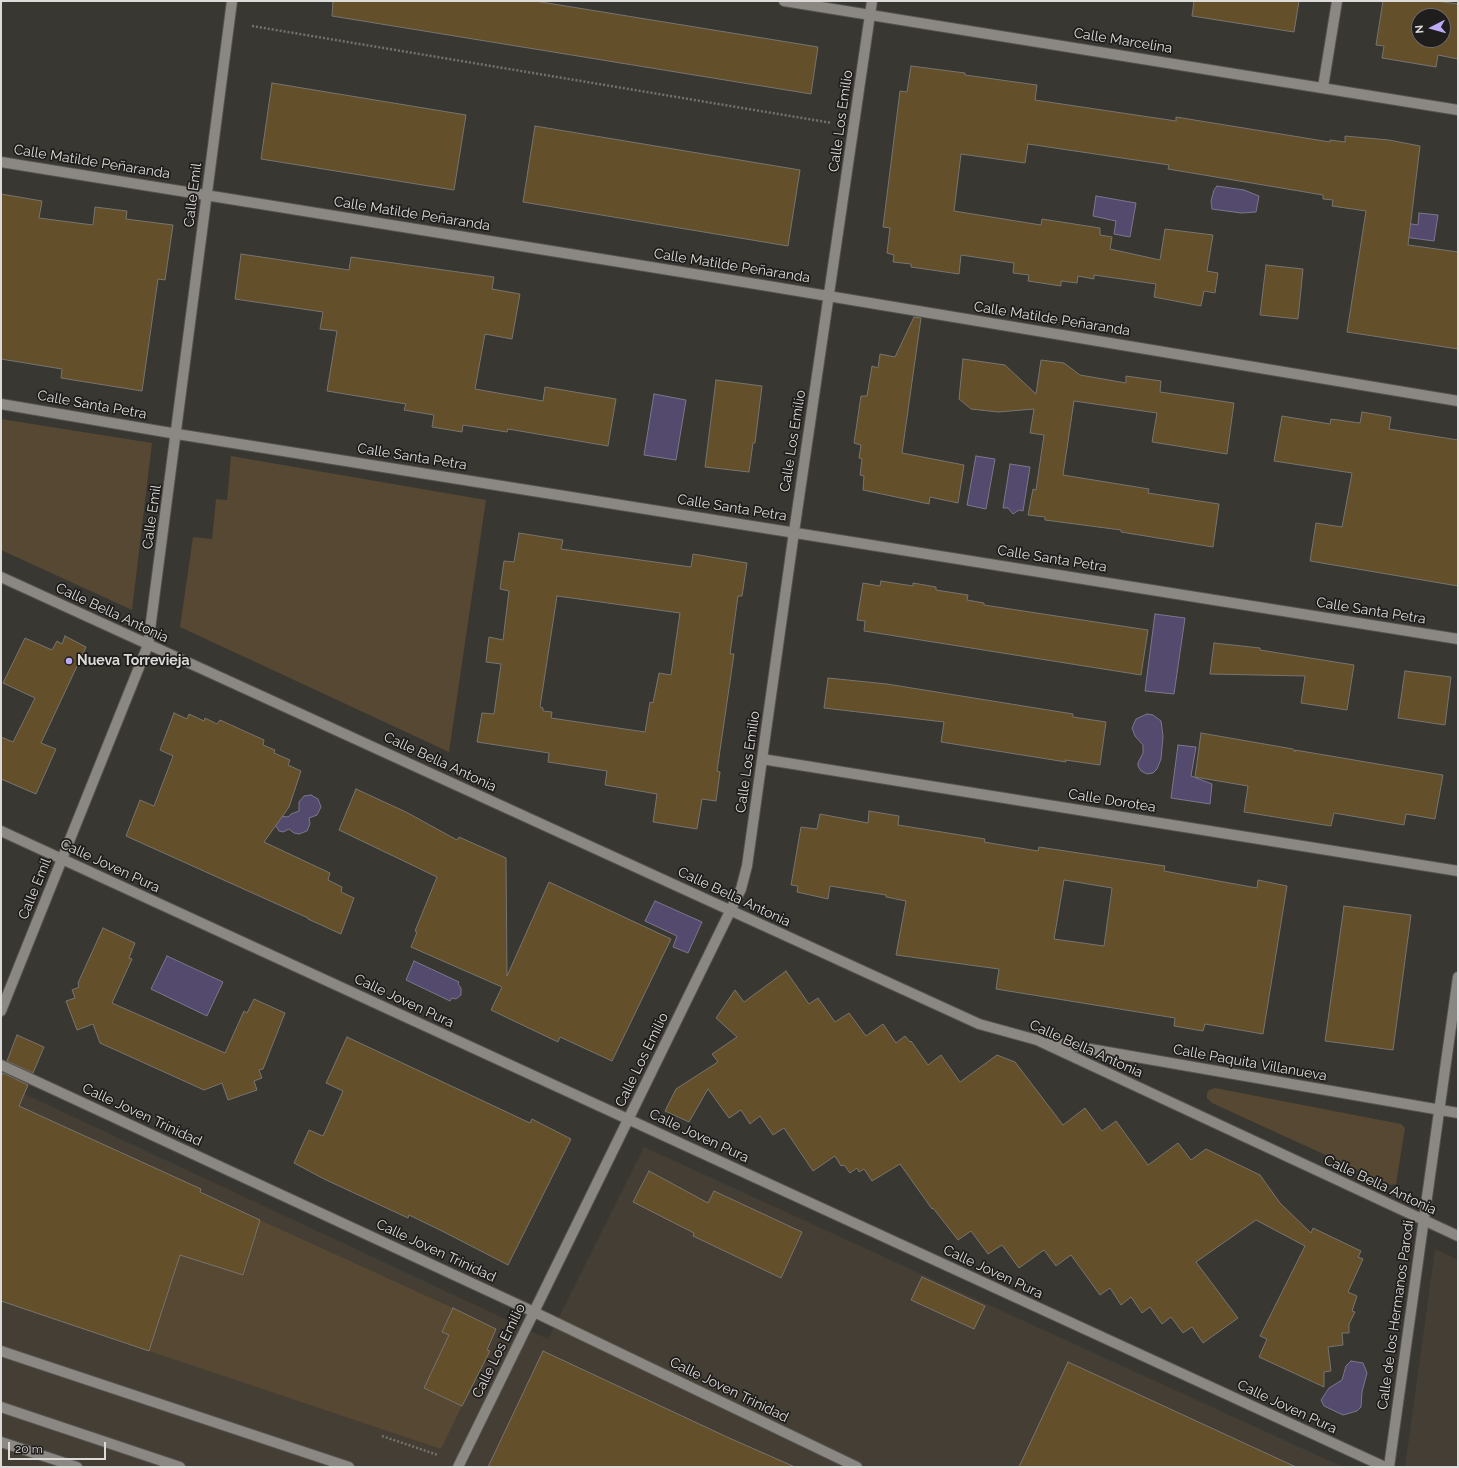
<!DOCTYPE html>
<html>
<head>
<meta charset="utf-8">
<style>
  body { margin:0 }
  #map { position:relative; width:1459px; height:1468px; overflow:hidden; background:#393732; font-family:Raleway,sans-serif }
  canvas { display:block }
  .frame { position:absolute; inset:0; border:2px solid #dddbd9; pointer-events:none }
  .north { position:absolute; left:1411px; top:8px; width:40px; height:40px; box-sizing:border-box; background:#201e1c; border:1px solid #6c6a68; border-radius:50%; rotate:264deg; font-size:11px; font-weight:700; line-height:16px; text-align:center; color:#dddbd9 }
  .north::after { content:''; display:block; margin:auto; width:14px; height:18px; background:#bcaaf5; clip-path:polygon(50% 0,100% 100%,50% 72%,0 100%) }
  .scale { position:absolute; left:8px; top:1442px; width:98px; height:18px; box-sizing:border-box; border:2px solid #dddbd9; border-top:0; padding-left:5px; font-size:12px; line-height:14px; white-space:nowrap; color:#dddbd9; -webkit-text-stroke:3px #201e1c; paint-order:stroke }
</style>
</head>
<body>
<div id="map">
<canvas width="1459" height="1468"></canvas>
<div class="frame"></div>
<div class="north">N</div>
<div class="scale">20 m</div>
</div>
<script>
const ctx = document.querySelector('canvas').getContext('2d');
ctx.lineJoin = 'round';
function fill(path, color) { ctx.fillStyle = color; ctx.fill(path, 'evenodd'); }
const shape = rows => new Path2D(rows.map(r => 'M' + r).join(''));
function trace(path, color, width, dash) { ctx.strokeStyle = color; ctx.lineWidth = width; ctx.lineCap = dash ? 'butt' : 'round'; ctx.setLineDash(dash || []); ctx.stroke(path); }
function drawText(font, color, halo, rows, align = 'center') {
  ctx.font = font + ' Raleway,sans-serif'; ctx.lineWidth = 3.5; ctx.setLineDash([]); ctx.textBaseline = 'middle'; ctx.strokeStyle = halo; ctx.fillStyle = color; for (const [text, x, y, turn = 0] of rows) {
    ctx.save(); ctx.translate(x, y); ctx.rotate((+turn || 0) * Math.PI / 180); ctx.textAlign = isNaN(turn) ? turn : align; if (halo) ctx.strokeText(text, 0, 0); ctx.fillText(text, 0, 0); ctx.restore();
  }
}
fill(shape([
  [1,1083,548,1339,644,1147,1343,1467,1,1467],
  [1435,1249,1458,1260,1458,1467,1405,1467]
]), '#443e34');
fill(shape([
  [1,419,152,443,132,610,1,550],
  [231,456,486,500,449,752,180,627,193,537,212,539,216,499,227,500],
  [1215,1088,1401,1124,1405,1128,1396,1184,1391,1185,1212,1103,1207,1098,1207,1093,1209,1090],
  [260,1220,453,1308,442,1332,449,1335,424,1388,462,1406,441,1449,149,1351,180,1255,244,1275]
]), '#564832');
const water = shape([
  [1217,186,1244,190,1259,196,1256,212,1241,213,1212,209,1211,201,1214,190,1217,186],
  [1096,196,1136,203,1130,237,1114,234,1116,221,1093,216,1096,196],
  [1419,213,1438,215,1434,241,1397,236,1399,222,1418,225,1419,213],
  [654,394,686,400,676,460,644,455,654,394],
  [976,456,995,459,986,509,967,505,976,456],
  [1010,464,1030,467,1023,511,1019,510,1013,514,1008,508,1003,508,1010,464],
  [1155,614,1185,618,1174,694,1145,691,1155,614],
  [1147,714,1153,715,1161,721,1163,736,1161,759,1157,769,1153,773,1147,774,1141,771,1138,766,1138,763,1143,753,1143,745,1135,736,1132,728,1136,719,1147,714],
  [1178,745,1196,747,1191,776,1212,784,1210,804,1171,798,1178,745],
  [311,795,318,799,321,807,317,815,309,818,310,824,307,831,299,834,294,833,289,829,283,832,279,831,274,823,280,816,288,817,291,814,299,811,299,802,304,796,311,795],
  [655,901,702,922,688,953,673,947,677,936,645,921,655,901],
  [167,956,223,982,207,1016,151,989,167,956],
  [414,961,459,982,458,984,461,988,461,995,456,999,452,998,450,1001,406,980,414,961],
  [1351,1361,1363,1363,1367,1373,1362,1392,1361,1407,1357,1411,1343,1415,1324,1406,1321,1400,1329,1388,1342,1380,1346,1366,1351,1361]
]);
fill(water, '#534a6e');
trace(water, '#7c768e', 1);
const building = shape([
  [333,1,535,1,818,47,811,94,332,16,333,1],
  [1194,1,1299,1,1294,32,1192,16,1194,1],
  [1383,1,1436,1,1458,4,1458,59,1438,55,1436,67,1382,58,1384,46,1376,45,1383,1],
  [1419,16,1443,16,1443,40,1419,40,1419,16],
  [911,66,965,73,965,75,1037,85,1035,100,1176,121,1176,117,1330,142,1330,140,1345,142,1345,136,1389,140,1420,146,1408,245,1458,252,1458,349,1347,332,1366,211,1332,206,1333,200,1323,199,1323,195,1168,169,1169,165,1028,144,1025,163,961,154,954,211,1041,225,1042,219,1100,228,1100,235,1112,237,1110,249,1160,260,1165,229,1213,235,1207,271,1218,273,1215,293,1204,291,1201,306,1154,297,1156,284,1094,275,1094,279,1078,276,1077,283,1061,281,1061,286,1028,281,1029,275,1013,273,1014,263,961,255,959,274,911,267,911,264,893,262,894,255,887,253,890,228,883,227,900,91,907,92,911,66],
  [272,83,466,115,454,190,261,159,272,83],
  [535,126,800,170,788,246,523,202,535,126],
  [1,194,42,201,39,218,93,225,95,207,127,211,126,219,173,225,165,280,158,279,142,391,61,378,62,369,1,359,1,194],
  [241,254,349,270,351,257,494,277,492,289,520,294,512,339,485,334,475,389,543,401,545,387,616,399,608,446,508,429,507,432,463,425,462,432,432,427,434,415,404,410,406,404,327,391,337,331,320,329,323,312,235,299,241,254],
  [1266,265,1303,269,1298,319,1260,315,1266,265],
  [914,317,921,318,902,453,964,465,958,503,930,497,929,504,863,490,864,476,860,475,862,459,859,458,861,445,854,443,861,396,867,396,872,366,878,368,880,354,895,357,914,317],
  [963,359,1005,365,1036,394,1041,360,1064,363,1080,375,1126,383,1126,376,1161,381,1160,392,1234,403,1227,454,1152,442,1157,413,1074,401,1063,475,1149,489,1148,493,1219,504,1213,547,1121,532,1121,530,1045,520,1045,517,1028,515,1033,489,1036,490,1044,435,1030,433,1034,409,998,412,971,409,959,399,963,359],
  [716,380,762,386,755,443,753,443,749,472,705,467,716,380],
  [1362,412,1391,417,1389,429,1458,440,1458,586,1310,561,1316,523,1342,527,1352,473,1274,461,1282,416,1330,424,1331,419,1360,423,1362,412],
  [519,533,563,540,561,549,691,567,693,554,747,563,742,596,738,596,730,654,734,654,717,771,720,772,716,801,702,799,697,829,653,822,657,794,605,785,607,771,548,762,549,753,477,742,482,713,494,714,501,664,486,662,489,637,503,640,509,591,500,589,504,561,514,562,519,533],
  [557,596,680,613,671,675,659,673,653,703,650,702,645,732,551,718,552,712,543,711,543,708,540,707,557,596],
  [881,581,913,586,913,583,936,587,936,590,968,595,967,600,984,603,984,605,1148,630,1141,675,864,631,865,621,857,620,863,583,880,586,881,581],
  [65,636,86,647,41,743,56,749,36,794,1,779,1,737,13,742,35,698,3,683,25,638,52,650,57,641,62,644,65,636],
  [1214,643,1260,648,1260,650,1354,665,1347,710,1301,703,1305,676,1210,674,1214,643],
  [1405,671,1451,677,1445,725,1398,718,1405,671],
  [828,678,887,684,1073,714,1073,717,1106,722,1100,765,1065,760,1066,762,941,742,944,722,824,708,828,678],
  [174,713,187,719,189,714,204,721,205,718,217,724,220,720,264,740,263,745,275,750,274,753,290,760,288,765,301,771,289,807,264,842,330,873,328,880,342,887,341,892,354,898,341,934,308,919,308,918,126,836,140,800,154,806,173,756,160,750,174,713],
  [1201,733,1293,749,1295,752,1295,750,1443,775,1435,819,1406,814,1404,825,1334,813,1331,826,1244,812,1248,786,1195,777,1201,733],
  [356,789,406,812,457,840,459,837,506,858,507,976,549,882,671,939,612,1061,560,1037,558,1042,491,1010,502,987,411,947,417,932,415,931,437,877,339,830,356,789],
  [869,811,899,816,898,825,985,839,984,842,1038,851,1039,847,1165,866,1164,871,1257,888,1258,880,1287,886,1263,1034,1205,1024,1203,1031,1174,1026,1175,1018,996,989,999,969,896,955,906,901,886,897,886,895,830,886,828,899,797,892,798,886,791,885,801,827,817,829,820,814,868,823,869,811],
  [1064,880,1112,888,1104,946,1054,939,1064,880],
  [1344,906,1411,915,1393,1050,1325,1041,1344,906],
  [103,928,135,943,129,958,132,959,112,1003,225,1053,244,1011,247,1013,254,999,285,1013,263,1069,259,1070,262,1078,254,1081,257,1090,228,1100,222,1083,204,1090,100,1043,93,1024,77,1030,66,1001,75,998,72,990,79,987,78,983,103,928],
  [786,971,809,1004,818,998,835,1022,849,1013,866,1036,883,1024,896,1043,905,1036,910,1042,911,1041,928,1065,941,1055,960,1082,997,1055,1015,1062,1063,1125,1085,1108,1102,1131,1116,1121,1148,1165,1178,1143,1191,1160,1206,1149,1260,1175,1280,1203,1311,1233,1313,1228,1361,1251,1358,1257,1363,1259,1348,1292,1357,1296,1352,1311,1355,1312,1349,1324,1349,1333,1342,1333,1343,1345,1328,1347,1331,1371,1324,1372,1324,1387,1259,1357,1267,1339,1260,1336,1305,1246,1256,1220,1196,1262,1238,1318,1203,1343,1192,1327,1183,1333,1171,1317,1162,1324,1150,1307,1142,1313,1131,1297,1121,1305,1110,1288,1100,1295,1071,1255,1056,1266,1044,1250,1019,1268,1002,1245,988,1254,971,1231,958,1240,933,1208,932,1209,900,1164,872,1181,864,1169,859,1172,857,1168,850,1173,844,1165,841,1166,835,1156,813,1171,784,1128,773,1135,760,1116,750,1124,741,1110,729,1118,708,1089,689,1122,665,1111,676,1089,718,1062,712,1054,737,1037,716,1018,735,990,744,1002,786,971],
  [17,1035,44,1047,33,1073,7,1061,17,1035],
  [347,1037,530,1123,532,1119,571,1139,508,1265,440,1230,409,1215,408,1218,324,1179,294,1163,309,1130,323,1136,343,1091,326,1083,347,1037],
  [3,1073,28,1085,19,1106,201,1189,200,1192,260,1220,243,1275,180,1255,149,1351,1,1301,1,1077,3,1073],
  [649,1171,708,1203,714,1191,802,1232,781,1278,693,1236,694,1233,633,1202,649,1171],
  [922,1277,985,1306,974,1329,911,1300,922,1277],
  [453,1308,496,1329,487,1350,490,1351,462,1406,424,1388,449,1335,442,1332,453,1308],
  [543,1351,727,1437,795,1467,488,1467,543,1351],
  [1068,1362,1129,1390,1296,1467,1019,1467,1068,1362]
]);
fill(building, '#644f2b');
trace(building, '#77746f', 1);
const service = shape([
  [1323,87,1337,1],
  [1,1351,349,1467]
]);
const minor = shape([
  [784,1,1458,110],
  [1,162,762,285,1458,401],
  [1,404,177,434,1458,639],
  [1,577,979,1024,1037,1040,1458,1236],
  [762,759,1458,871],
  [1,831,1385,1467],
  [1,1011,148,645,232,1],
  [1050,1042,1458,1113],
  [1,1065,534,1312,857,1467],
  [458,1467,741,889,747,866,794,532,872,1],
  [1389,1467,1458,977]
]);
const secondary = shape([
  [1,1407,180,1467],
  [1,1442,77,1467]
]);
trace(service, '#56534f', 12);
trace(minor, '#56534f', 12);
trace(secondary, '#56534f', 12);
trace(shape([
  [252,26,832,123],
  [382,1436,438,1455]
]), '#74726e', 2.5, [2, 2]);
trace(service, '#8b8883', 10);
trace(minor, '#8b8883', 10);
trace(secondary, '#8b8883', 10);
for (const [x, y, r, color] of [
  [69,661,4,"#bcaaf5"]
]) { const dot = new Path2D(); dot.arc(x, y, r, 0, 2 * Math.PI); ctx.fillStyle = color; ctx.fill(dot); trace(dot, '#201e1c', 1.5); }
drawText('14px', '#dddbd9', '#201e1c', [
  ["Calle Marcelina",1123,41,9],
  ["Calle Los Emilio",841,121,-82],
  ["Calle Matilde Peñaranda",92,162,9],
  ["Calle Emil",193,195,-83],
  ["Calle Matilde Peñaranda",412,214,9],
  ["Calle Matilde Peñaranda",732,266,9],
  ["Calle Matilde Peñaranda",1052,319,9],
  ["Calle Santa Petra",92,405,10],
  ["Calle Los Emilio",793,441,-81],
  ["Calle Santa Petra",412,457,9],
  ["Calle Santa Petra",732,508,9],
  ["Calle Emil",152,517,-82],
  ["Calle Santa Petra",1052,559,9],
  ["Calle Santa Petra",1371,611,9],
  ["Calle Bella Antonia",112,613,25],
  ["Calle Bella Antonia",440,762,25],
  ["Calle Los Emilio",748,762,-82],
  ["Calle Dorotea",1112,801,9],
  ["Calle Joven Pura",110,866,25],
  ["Calle Emil",35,889,-68],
  ["Calle Bella Antonia",734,897,25],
  ["Calle Joven Pura",404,1001,25],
  ["Calle Bella Antonia",1086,1049,24],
  ["Calle Los Emilio",642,1060,-64],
  ["Calle Paquita Villanueva",1250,1063,10],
  ["Calle Joven Trinidad",142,1115,25],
  ["Calle Joven Pura",699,1136,25],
  ["Calle Bella Antonia",1380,1185,25],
  ["Calle Joven Trinidad",436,1251,25],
  ["Calle Joven Pura",993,1272,25],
  ["Calle de los Hermanos Parodi",1396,1315,-82],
  ["Calle Los Emilio",499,1351,-64],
  ["Calle Joven Trinidad",729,1390,26],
  ["Calle Joven Pura",1287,1407,25]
]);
drawText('bold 14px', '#dddbd9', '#201e1c', [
  ["Nueva Torrevieja",77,661]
], 'left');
</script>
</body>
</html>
